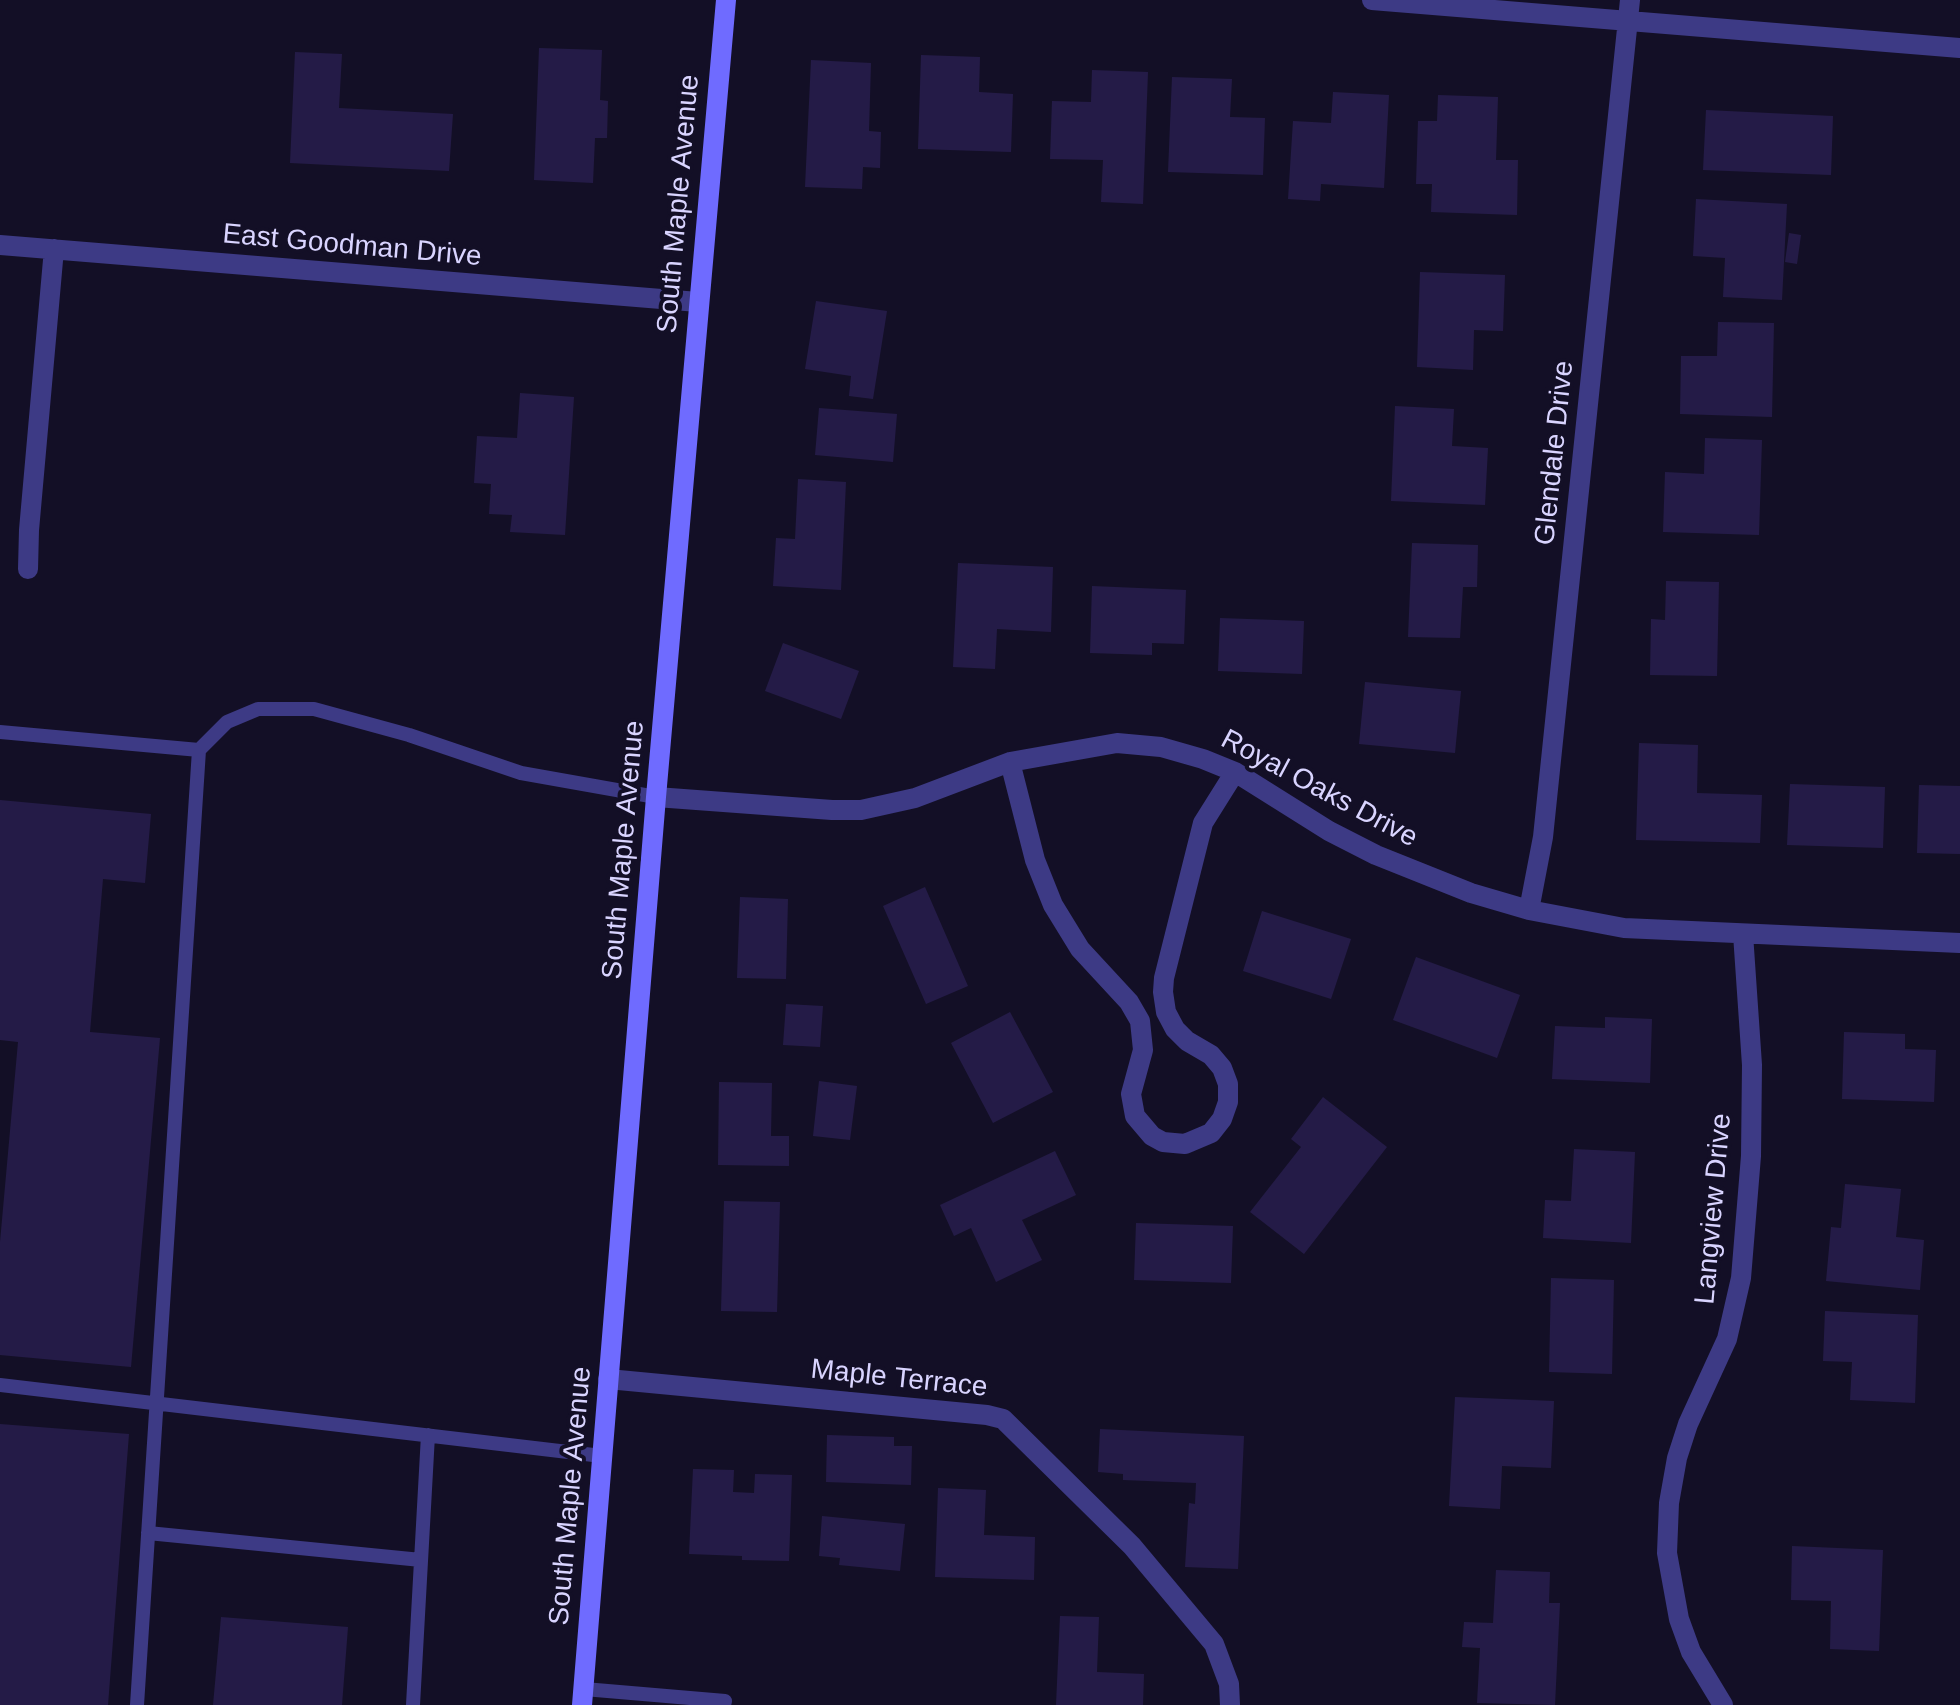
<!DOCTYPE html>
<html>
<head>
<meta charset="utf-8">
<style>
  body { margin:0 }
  canvas { display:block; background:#130f26 }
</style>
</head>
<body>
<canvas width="1960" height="1705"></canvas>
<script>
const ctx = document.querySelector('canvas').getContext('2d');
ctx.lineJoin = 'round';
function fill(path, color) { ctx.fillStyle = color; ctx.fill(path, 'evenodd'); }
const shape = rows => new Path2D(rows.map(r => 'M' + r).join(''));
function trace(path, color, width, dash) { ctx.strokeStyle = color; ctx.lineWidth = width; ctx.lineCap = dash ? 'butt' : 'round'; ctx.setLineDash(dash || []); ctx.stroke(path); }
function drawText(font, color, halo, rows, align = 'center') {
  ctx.font = font + ' Helvetica,sans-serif'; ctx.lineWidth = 8; ctx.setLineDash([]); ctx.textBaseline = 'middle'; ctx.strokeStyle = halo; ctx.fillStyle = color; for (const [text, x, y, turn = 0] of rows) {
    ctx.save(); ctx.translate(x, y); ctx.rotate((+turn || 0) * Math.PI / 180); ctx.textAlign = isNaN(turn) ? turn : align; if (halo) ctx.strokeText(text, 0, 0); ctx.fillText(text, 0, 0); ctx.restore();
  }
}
fill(shape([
  [539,48,602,50,600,100,608,101,607,138,595,138,593,183,534,180],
  [295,52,342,54,339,108,453,114,449,171,290,163],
  [921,55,980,57,979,92,1013,94,1011,152,918,149],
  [811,60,871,63,869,131,881,132,880,168,863,167,862,189,805,187],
  [1092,70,1148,72,1143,204,1101,202,1103,160,1050,159,1052,101,1091,102],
  [1172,77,1232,79,1230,117,1265,118,1263,175,1168,172],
  [1333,92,1389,95,1384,188,1321,184,1320,201,1288,199,1293,121,1331,123],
  [1438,95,1498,97,1496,160,1518,160,1517,215,1431,212,1432,184,1416,184,1418,121,1437,121],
  [1706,110,1833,116,1831,175,1703,170],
  [1696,199,1787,204,1782,300,1723,297,1725,258,1693,256],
  [1789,233,1801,235,1797,264,1785,262],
  [1420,272,1505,275,1503,331,1474,330,1473,370,1417,367],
  [816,301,887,311,873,399,849,396,851,376,805,369],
  [1718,322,1774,323,1772,417,1680,414,1681,356,1717,356],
  [520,393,574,397,565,535,510,532,512,515,489,514,491,484,474,483,477,436,517,438],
  [1395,406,1454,409,1452,446,1488,448,1485,505,1391,501],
  [819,408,897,414,893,462,815,455],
  [1705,438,1762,440,1759,535,1663,532,1665,472,1704,474],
  [798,479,846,482,841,590,773,586,776,538,795,539],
  [1412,543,1478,545,1477,587,1463,587,1460,638,1408,637],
  [958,563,1053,567,1051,632,997,629,995,669,953,667],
  [1666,581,1719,582,1717,676,1650,675,1651,619,1665,620],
  [1092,586,1186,590,1184,644,1152,643,1152,655,1090,653],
  [1220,618,1304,621,1302,674,1218,671],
  [783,643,859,671,841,719,765,691],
  [1365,682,1461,691,1455,753,1359,744],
  [1639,743,1698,745,1697,793,1762,795,1760,843,1636,840],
  [1790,784,1885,787,1883,848,1787,845],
  [1919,785,1960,786,1960,854,1917,853],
  [0,800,151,814,145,883,103,879,90,1032,160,1038,131,1367,0,1355,0,1242,18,1042,0,1040],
  [925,887,968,986,926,1004,883,906],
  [740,897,788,899,786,979,737,978],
  [1262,911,1351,939,1331,999,1243,971],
  [1416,957,1520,995,1497,1058,1393,1020],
  [786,1004,823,1006,820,1047,783,1045],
  [1010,1012,1053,1092,993,1123,951,1043],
  [1605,1017,1652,1019,1650,1083,1552,1079,1555,1026,1605,1028],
  [1844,1032,1905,1034,1905,1049,1936,1050,1934,1102,1842,1099],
  [819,1081,857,1086,850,1140,813,1136],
  [719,1082,772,1083,771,1136,789,1136,789,1166,718,1165],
  [1323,1097,1387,1147,1304,1254,1250,1212,1301,1147,1291,1139],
  [1574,1149,1635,1152,1631,1243,1543,1238,1545,1200,1571,1201],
  [1055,1151,1076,1195,1022,1220,1042,1260,996,1282,971,1228,954,1236,940,1205],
  [1845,1184,1901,1189,1896,1237,1924,1240,1920,1290,1826,1281,1831,1227,1841,1228],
  [724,1201,780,1202,777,1312,721,1311],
  [1136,1223,1233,1226,1231,1283,1134,1280],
  [1551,1278,1614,1280,1612,1374,1549,1372],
  [1825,1311,1918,1315,1915,1403,1850,1400,1852,1362,1823,1361],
  [1455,1397,1554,1401,1551,1468,1502,1466,1500,1509,1449,1506],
  [0,1424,129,1434,108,1705,0,1705],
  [1100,1429,1244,1436,1238,1569,1185,1567,1189,1503,1195,1504,1196,1483,1123,1480,1123,1474,1098,1472],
  [827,1435,894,1437,894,1446,912,1446,911,1485,826,1482],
  [693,1469,734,1470,733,1492,754,1493,755,1474,792,1475,789,1561,742,1560,742,1556,689,1554],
  [938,1488,986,1490,984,1535,1035,1537,1034,1580,935,1577],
  [822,1516,905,1524,900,1571,839,1565,840,1558,819,1556],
  [1792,1546,1883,1550,1879,1651,1830,1649,1831,1601,1791,1600],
  [1496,1570,1550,1572,1549,1603,1560,1603,1555,1705,1477,1703,1480,1648,1462,1647,1464,1622,1493,1623],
  [1060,1616,1099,1617,1097,1672,1144,1674,1143,1705,1056,1705],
  [221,1617,348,1627,342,1705,213,1705]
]), '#241b47');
trace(shape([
  [0,732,199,750],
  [0,1385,602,1456],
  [148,1533,421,1560],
  [584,1689,725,1701,724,1705],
  [137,1705,199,750,227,722,258,709,314,709,409,735,521,773,656,797],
  [413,1705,428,1435]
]), '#3d3a85', 14);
trace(shape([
  [1372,0,1960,48],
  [0,245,698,302],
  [28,569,29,530,54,249],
  [1010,762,1035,860,1053,905,1080,949,1129,1002,1140,1021,1143,1050,1131,1094,1135,1116,1152,1136,1163,1142,1185,1144,1211,1133,1222,1119,1228,1102,1228,1084,1222,1068,1211,1055,1187,1041,1175,1029,1166,1012,1163,992,1164,978,1203,823,1235,772],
  [656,797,832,810,861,810,915,798,1010,762,1117,743,1161,747,1203,759,1235,772,1329,831,1376,855,1471,893,1529,910,1624,928,1960,943],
  [1529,910,1543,837,1630,0],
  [608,1379,987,1415,1003,1419,1132,1546,1214,1644,1229,1684,1230,1705],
  [1723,1705,1691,1652,1679,1619,1667,1553,1669,1503,1677,1458,1688,1424,1727,1339,1741,1278,1751,1156,1752,1065,1743,934]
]), '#3d3a85', 20);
trace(shape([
  [582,1705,656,797,726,0]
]), '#6f6bff', 20);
drawText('28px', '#d9d4ff', '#130f26', [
  ["South Maple Avenue",679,204,-85],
  ["East Goodman Drive",352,246,5],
  ["Glendale Drive",1555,453,-84],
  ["Royal Oaks Drive",1319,789,28],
  ["South Maple Avenue",624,850,-85],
  ["Langview Drive",1714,1209,-85],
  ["Maple Terrace",899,1379,6],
  ["South Maple Avenue",571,1496,-85]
]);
</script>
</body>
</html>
